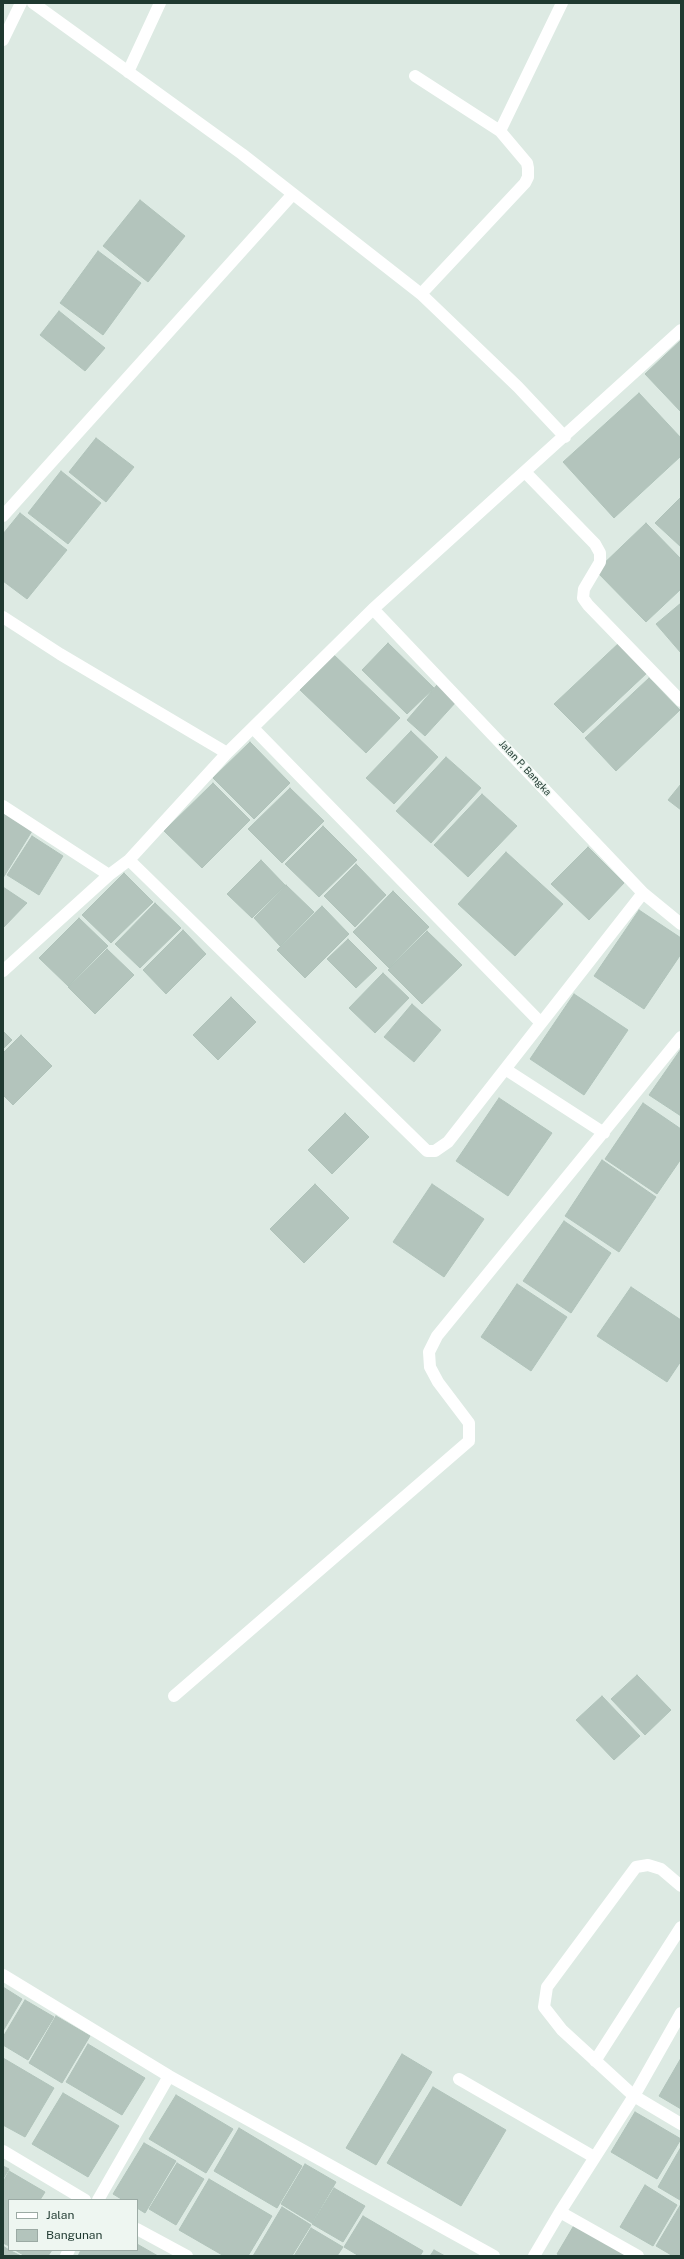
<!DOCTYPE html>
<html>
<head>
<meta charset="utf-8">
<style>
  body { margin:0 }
  #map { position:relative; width:684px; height:2259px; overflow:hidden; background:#ddeae3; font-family:"Public Sans",sans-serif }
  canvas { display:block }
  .frame { position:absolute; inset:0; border:4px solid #1f3930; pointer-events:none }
  .legend { position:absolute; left:8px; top:2199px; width:130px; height:52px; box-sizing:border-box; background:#eef6f1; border:1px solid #9baaa4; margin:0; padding:5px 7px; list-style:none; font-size:12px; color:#1f3930 }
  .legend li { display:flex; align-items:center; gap:8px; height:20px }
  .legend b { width:20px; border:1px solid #9baaa4 }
</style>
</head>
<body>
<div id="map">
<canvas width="684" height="2259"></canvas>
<div class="frame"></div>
<ul class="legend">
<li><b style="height:5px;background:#fff"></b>Jalan</li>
<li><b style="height:11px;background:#b3c4bc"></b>Bangunan</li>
</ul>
</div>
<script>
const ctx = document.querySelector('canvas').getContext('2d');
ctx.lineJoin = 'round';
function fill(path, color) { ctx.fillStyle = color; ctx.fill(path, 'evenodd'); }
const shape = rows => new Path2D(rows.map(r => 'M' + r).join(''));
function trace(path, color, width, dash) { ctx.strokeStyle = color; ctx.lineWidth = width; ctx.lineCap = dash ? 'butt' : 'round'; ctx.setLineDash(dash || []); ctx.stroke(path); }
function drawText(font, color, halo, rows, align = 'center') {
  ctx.font = font + ' "Public Sans",sans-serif'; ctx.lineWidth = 3; ctx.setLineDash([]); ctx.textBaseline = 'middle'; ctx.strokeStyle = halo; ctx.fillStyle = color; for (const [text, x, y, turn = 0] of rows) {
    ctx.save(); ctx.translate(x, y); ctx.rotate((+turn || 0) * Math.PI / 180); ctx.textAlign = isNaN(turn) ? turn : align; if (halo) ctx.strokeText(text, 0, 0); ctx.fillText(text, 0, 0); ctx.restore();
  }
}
const building = shape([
  [140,200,185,236,148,282,103,246,140,200],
  [98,251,141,283,103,335,60,303,98,251],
  [59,311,105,348,85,371,40,335,59,311],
  [681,340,681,412,645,374,681,340],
  [639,393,681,438,681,456,614,518,563,462,639,393],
  [96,438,134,467,106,502,69,472,96,438],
  [61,471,101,503,68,544,28,513,61,471],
  [681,497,681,547,655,523,681,497],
  [20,513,67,550,27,599,3,581,3,534,20,513],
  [646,523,681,559,681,589,646,622,596,571,646,523],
  [681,603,681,653,656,624,681,603],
  [620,642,648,672,583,733,554,704,620,642],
  [388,643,434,688,407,714,362,670,388,643],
  [334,655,400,718,366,753,300,690,334,655],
  [649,678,680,710,616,771,585,738,649,678],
  [437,685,456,702,425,736,407,720,437,685],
  [411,731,438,757,394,804,366,778,411,731],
  [250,742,290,783,254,819,213,778,250,742],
  [446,757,481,788,431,843,396,811,446,757],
  [213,783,250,820,202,868,164,831,213,783],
  [681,784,681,810,668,800,681,784],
  [290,788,324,821,282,863,248,829,290,788],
  [482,794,517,826,468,877,434,845,482,794],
  [4,814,32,831,3,878,3,815,4,814],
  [323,826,357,860,319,897,285,864,323,826],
  [32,836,63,856,39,895,7,875,32,836],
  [588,847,624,883,589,920,551,884,588,847],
  [506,852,563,904,515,956,458,904,506,852],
  [261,860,285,885,252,918,227,894,261,860],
  [356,864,386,895,355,927,324,896,356,864],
  [124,873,153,902,111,943,82,915,124,873],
  [286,885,314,912,280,946,254,918,286,885],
  [3,887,27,903,3,928,3,887],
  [393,891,429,927,389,968,353,932,393,891],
  [155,903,181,928,140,968,115,944,155,903],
  [322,906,349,934,305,978,277,950,322,906],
  [639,910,681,938,681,954,644,1009,594,976,639,910],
  [79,918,108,946,68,986,39,958,79,918],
  [183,930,206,954,166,994,143,970,183,930],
  [427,931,462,965,422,1004,388,970,427,931],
  [348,939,377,968,356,988,327,959,348,939],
  [107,949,134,975,95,1014,68,987,107,949],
  [383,973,409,998,375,1033,349,1008,383,973],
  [574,994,628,1030,584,1095,530,1059,574,994],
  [231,997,256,1022,218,1060,193,1035,231,997],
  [412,1004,441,1030,414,1062,384,1037,412,1004],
  [3,1031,12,1040,3,1049,3,1031],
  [21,1035,52,1066,13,1105,3,1095,3,1053,21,1035],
  [681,1049,681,1116,649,1095,681,1049],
  [499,1098,552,1133,508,1196,456,1161,499,1098],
  [643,1103,681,1129,681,1159,657,1194,605,1159,643,1103],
  [345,1113,369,1137,332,1174,308,1150,345,1113],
  [602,1160,656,1197,619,1252,565,1216,602,1160],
  [315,1184,349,1218,304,1263,270,1229,315,1184],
  [432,1184,484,1219,444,1277,393,1242,432,1184],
  [564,1221,611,1253,571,1313,523,1281,564,1221],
  [517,1284,567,1317,531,1371,481,1337,517,1284],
  [631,1287,681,1320,681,1361,667,1382,597,1336,631,1287],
  [637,1675,671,1710,645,1735,611,1699,637,1675],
  [602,1696,640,1736,614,1760,576,1720,602,1696],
  [3,1987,22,1999,3,2031,3,1987],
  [25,2000,54,2017,28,2060,3,2045,3,2037,25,2000],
  [56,2016,90,2036,62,2083,29,2063,56,2016],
  [88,2044,145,2078,122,2115,66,2082,88,2044],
  [402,2054,432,2072,376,2165,346,2148,402,2054],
  [3,2058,54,2088,25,2137,3,2125,3,2058],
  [681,2058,681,2109,659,2096,681,2058],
  [433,2087,506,2130,461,2206,387,2163,433,2087],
  [63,2093,119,2126,88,2177,32,2144,63,2093],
  [176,2095,233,2129,206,2173,149,2139,176,2095],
  [635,2112,681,2139,657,2179,611,2152,635,2112],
  [239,2128,302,2166,277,2208,214,2171,239,2128],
  [144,2143,176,2161,145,2213,137,2208,137,2200,123,2200,113,2194,144,2143],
  [681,2147,681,2198,680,2200,658,2187,681,2147],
  [177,2163,204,2179,176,2225,149,2209,177,2163],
  [305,2164,336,2182,312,2223,281,2204,305,2164],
  [3,2166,9,2169,3,2179,3,2166],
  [9,2171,45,2192,40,2200,9,2200,9,2246,3,2243,3,2182,9,2171],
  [209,2179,272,2216,248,2256,224,2256,179,2230,209,2179],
  [645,2185,677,2205,653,2246,620,2227,645,2185],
  [334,2188,365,2206,343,2242,312,2224,334,2188],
  [681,2204,681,2256,673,2256,656,2246,681,2204],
  [282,2207,311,2225,292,2256,253,2256,282,2207],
  [363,2216,423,2251,420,2256,359,2256,344,2247,363,2216],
  [576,2222,632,2256,561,2256,557,2254,576,2222],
  [311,2228,343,2247,337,2256,294,2256,311,2228],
  [137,2244,158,2256,78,2256,81,2250,137,2250,137,2244],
  [3,2246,9,2250,21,2256,3,2256,3,2246],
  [15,2250,52,2250,48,2256,25,2256,15,2250],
  [434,2250,445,2256,430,2256,434,2250]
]);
fill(building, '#b3c4bc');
trace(building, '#b0c3ba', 1);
trace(shape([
  [595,2061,681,1927],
  [459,2079,594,2157],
  [634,2096,562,2030,544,2007,547,1987,636,1867,648,1865,661,1869,681,1886]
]), '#fff', 12);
trace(shape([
  [33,3,242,154,421,294,518,387,565,437],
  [3,40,21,3],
  [128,72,160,3],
  [415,76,500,131,527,163,528,168,528,177,525,183,421,294],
  [500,131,562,3],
  [525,472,595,544,600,553,600,562,584,589,583,598,588,605,681,701],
  [3,516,292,195],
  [373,609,643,893,681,924],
  [3,617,60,654,227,753],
  [254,729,541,1023],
  [3,806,109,875],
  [129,860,427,1151,435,1151,448,1142,643,893],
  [3,971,109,875,129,860,227,753,373,609,681,330],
  [505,1069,604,1133],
  [174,1696,469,1441,469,1423,438,1382,430,1367,429,1352,437,1336,681,1037],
  [3,1975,169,2076,494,2256],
  [634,2096,681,2124],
  [3,2151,85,2200],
  [98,2200,169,2076],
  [560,2212,638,2256],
  [137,2229,187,2256],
  [66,2256,69,2250],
  [534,2256,560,2212,634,2096,681,2013]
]), '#fff', 12);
drawText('10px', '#1f3930', '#eef6f1', [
  ["Jalan P. Bangka",525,768,47]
]);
</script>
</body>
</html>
